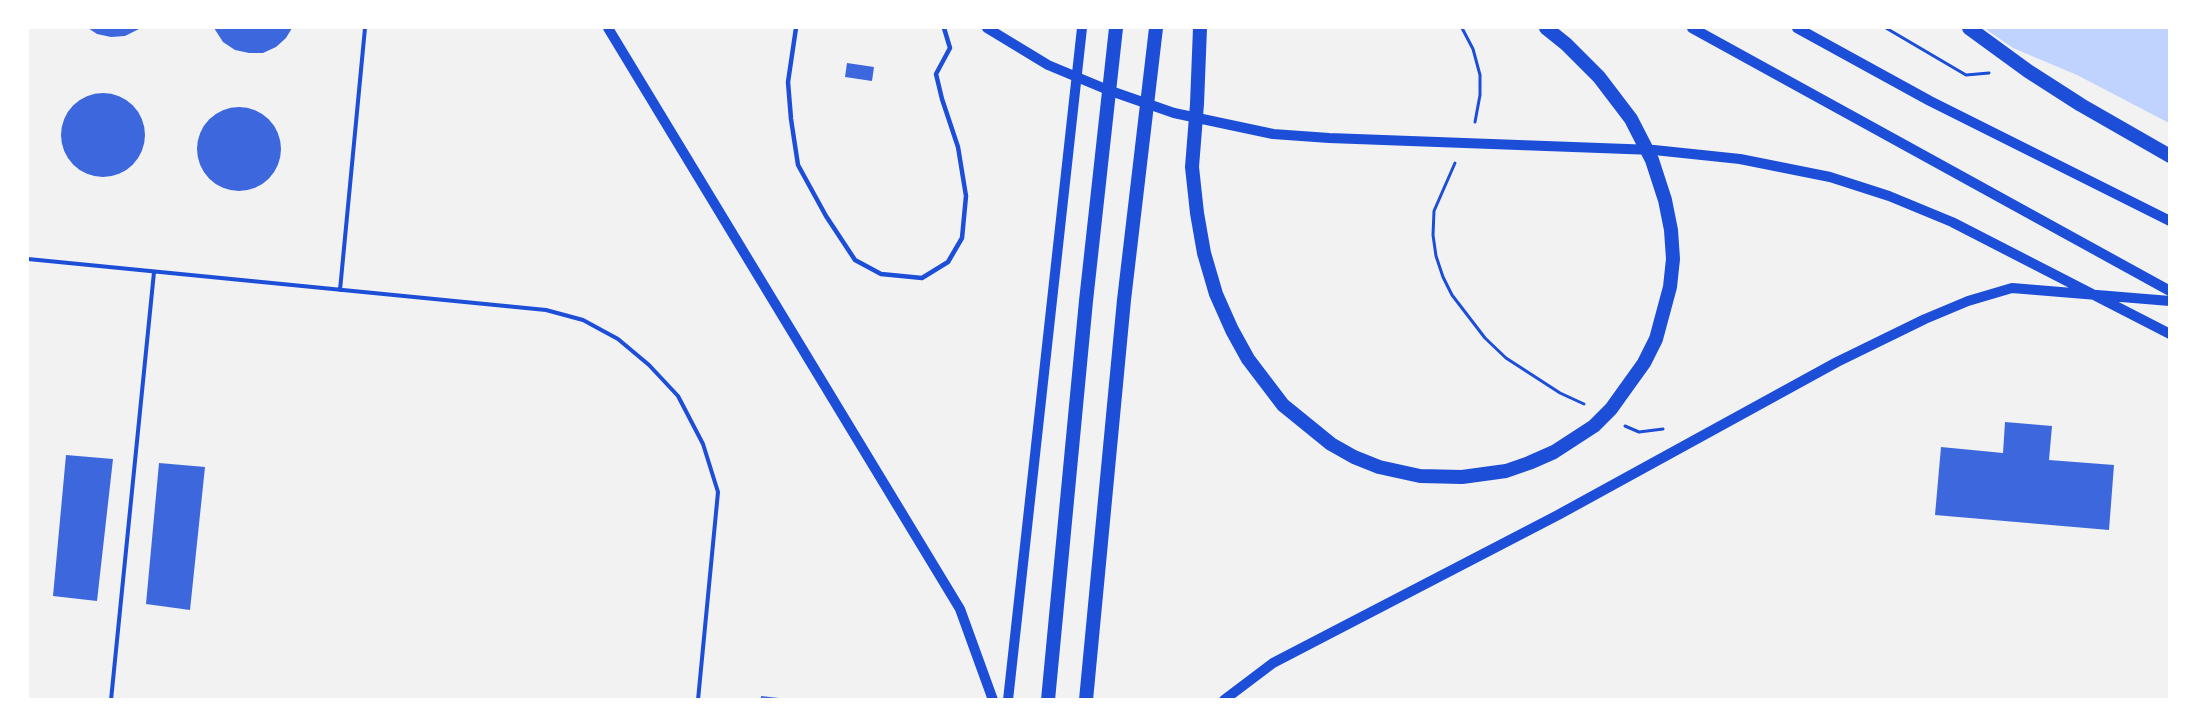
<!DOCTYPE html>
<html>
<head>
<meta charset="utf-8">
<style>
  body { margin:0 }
  #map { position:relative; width:2197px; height:727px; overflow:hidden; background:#f2f2f2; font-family:"Space Grotesk",sans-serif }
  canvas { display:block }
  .frame { position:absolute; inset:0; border:29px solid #fff; pointer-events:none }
</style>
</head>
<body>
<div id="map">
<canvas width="2197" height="727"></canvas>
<div class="frame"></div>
</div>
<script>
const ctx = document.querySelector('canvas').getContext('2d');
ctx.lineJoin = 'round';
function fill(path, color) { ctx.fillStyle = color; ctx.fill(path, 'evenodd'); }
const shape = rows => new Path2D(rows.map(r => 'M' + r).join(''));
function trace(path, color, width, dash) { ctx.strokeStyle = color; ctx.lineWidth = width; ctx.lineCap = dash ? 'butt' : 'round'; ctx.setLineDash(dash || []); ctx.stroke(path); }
fill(shape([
  [1984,28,2169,28,2169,123,2077,75,2013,48]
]), '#bfd3fe');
fill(shape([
  [88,28,141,28,125,36,111,37,97,34],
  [214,28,292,28,286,38,276,47,263,53,249,53,235,50,223,42],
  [847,63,874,67,872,81,845,77],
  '61 135a42 42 0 1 1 84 0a42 42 0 1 1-84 0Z',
  '197 149a42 42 0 1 1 84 0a42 42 0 1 1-84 0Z',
  [2005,422,2052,426,2049,460,2114,465,2109,530,1935,515,1941,447,2003,453],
  [66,455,113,459,97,601,53,596],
  [159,463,205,467,190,610,146,604],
  [761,696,779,698,779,700,761,700]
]), '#3d67dc');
trace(shape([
  [1462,28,1473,49,1480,75,1480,95,1475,122],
  [1886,28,1966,75,1989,73],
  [1455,163,1434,211,1433,235,1436,256,1443,277,1452,295,1485,338,1506,358,1560,393,1584,404],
  [1625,426,1639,432,1663,429]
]), '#1d4ed8', 3);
trace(shape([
  [28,259,546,310,583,320,618,339,649,365,678,396,703,444,718,492,698,700],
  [340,290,365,28],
  [111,700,154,272]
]), '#1d4ed8', 4);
trace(shape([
  [796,28,788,82,791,119,798,165,826,216,855,260,881,274,922,278,948,262,962,238,966,196,958,147,942,99,936,74,950,48,944,28]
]), '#1d4ed8', 4.5);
trace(shape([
  [608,28,960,609,993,700],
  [987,28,1048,65,1108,90,1174,113,1273,134,1329,138,1654,150,1740,159,1830,177,1889,196,1952,222,2170,334],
  [1692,28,2170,291],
  [1797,28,1930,101,2170,221],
  [1008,700,1082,28],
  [1224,700,1273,663,1558,515,1837,362,1925,319,1968,301,2012,288,2170,301]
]), '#1d4ed8', 10);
trace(shape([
  [1200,28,1197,104,1192,167,1197,213,1204,253,1216,294,1232,330,1248,359,1283,405,1331,444,1354,457,1379,467,1420,476,1462,477,1506,471,1529,463,1554,452,1594,426,1611,409,1644,363,1656,339,1670,287,1673,259,1671,230,1665,200,1652,160,1631,119,1599,77,1566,44,1546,28],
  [1969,28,2028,71,2081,105,2170,156],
  [1048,700,1086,301,1116,28],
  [1086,700,1124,300,1156,28]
]), '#1d4ed8', 14);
</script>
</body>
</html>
